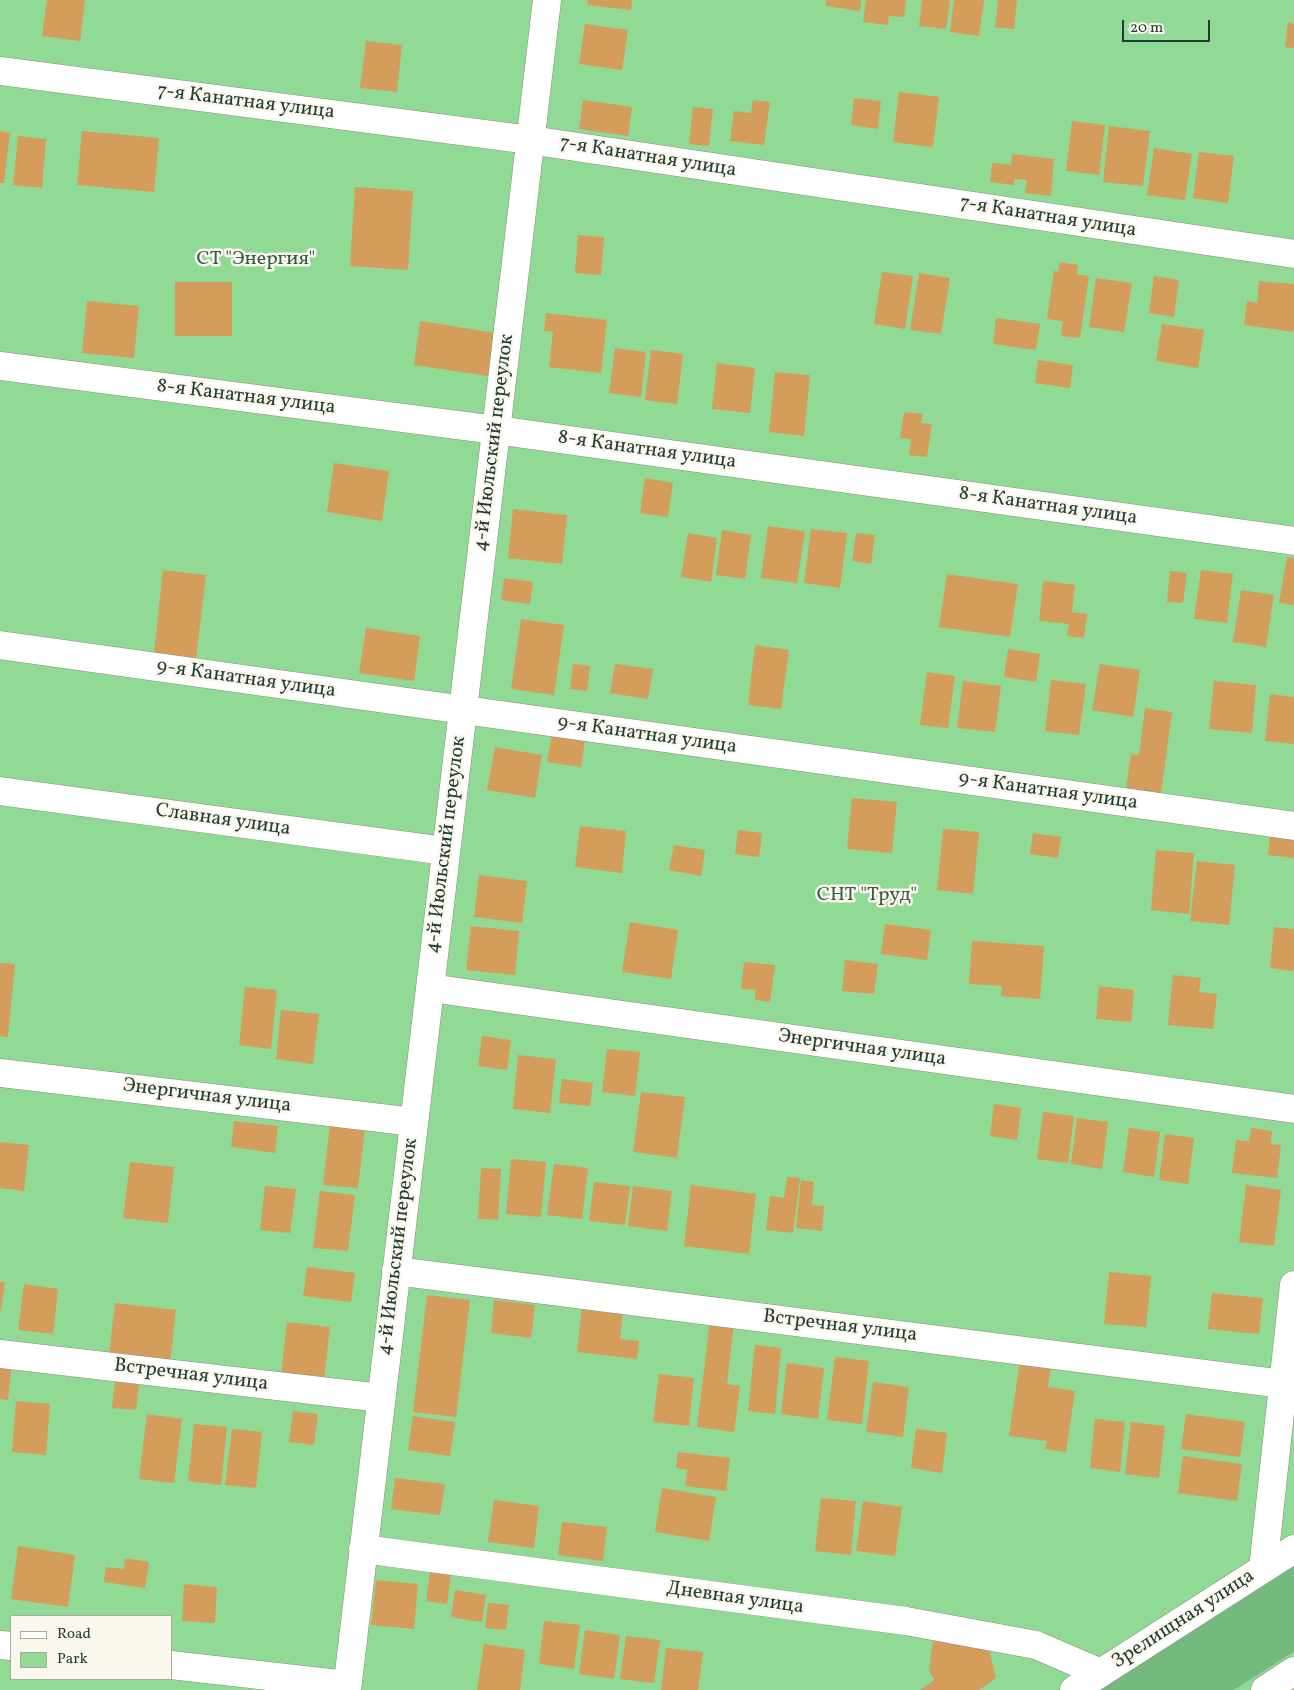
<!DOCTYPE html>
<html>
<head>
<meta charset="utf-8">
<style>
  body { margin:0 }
  #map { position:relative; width:1294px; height:1690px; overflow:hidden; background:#f3e1c5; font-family:Vollkorn,serif }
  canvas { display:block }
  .legend { position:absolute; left:10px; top:1615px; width:162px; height:65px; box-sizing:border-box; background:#fbf7ec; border:1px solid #a3ada2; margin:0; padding:6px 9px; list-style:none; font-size:15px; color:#1f3d34 }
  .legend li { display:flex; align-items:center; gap:10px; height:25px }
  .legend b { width:25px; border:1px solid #a3ada2 }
  .scale { position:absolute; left:1122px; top:20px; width:88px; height:22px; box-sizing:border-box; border:2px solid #1f3d34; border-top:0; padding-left:6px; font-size:15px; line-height:18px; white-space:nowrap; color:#1f3d34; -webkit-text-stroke:4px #fbf7ec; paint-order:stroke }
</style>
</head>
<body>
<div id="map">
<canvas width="1294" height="1690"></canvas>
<ul class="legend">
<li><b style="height:6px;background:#fff"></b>Road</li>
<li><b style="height:14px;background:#90da96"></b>Park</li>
</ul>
<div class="scale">20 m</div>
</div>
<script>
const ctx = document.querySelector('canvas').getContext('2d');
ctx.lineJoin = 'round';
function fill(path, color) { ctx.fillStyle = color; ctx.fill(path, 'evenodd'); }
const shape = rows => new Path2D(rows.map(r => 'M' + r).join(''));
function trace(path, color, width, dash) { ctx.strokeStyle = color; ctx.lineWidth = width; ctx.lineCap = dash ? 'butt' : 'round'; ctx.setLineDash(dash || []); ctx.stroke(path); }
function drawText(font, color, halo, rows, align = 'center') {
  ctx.font = font + ' Vollkorn,serif'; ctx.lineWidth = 5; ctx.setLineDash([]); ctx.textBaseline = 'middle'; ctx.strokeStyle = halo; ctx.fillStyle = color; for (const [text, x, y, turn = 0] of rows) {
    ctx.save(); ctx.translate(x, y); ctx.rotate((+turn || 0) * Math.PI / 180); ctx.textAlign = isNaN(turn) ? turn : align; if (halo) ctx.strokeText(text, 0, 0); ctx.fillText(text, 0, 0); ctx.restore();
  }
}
fill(shape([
  [0,0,1294,0,1294,1544,1059,1690,0,1690],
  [11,1616,171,1616,171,1679,11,1679],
  [1294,1652,1294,1690,1234,1690]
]), '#90da96');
fill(shape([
  [1294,1566,1294,1652,1234,1690,1098,1690]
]), '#74ba7f');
fill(shape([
  [47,0,85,0,80,41,42,36],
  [588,0,632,0,631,10,587,5],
  [826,0,861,0,860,11,826,6],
  [866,0,906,0,904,17,889,16,888,25,863,22],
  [922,0,950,0,946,29,919,26],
  [954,0,984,0,979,36,950,32],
  [998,0,1017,0,1014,29,995,27],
  [1288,23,1294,24,1294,48,1285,47],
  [585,24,628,30,622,70,579,64],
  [366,41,402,45,397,92,360,88],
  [899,92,939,97,933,147,893,142],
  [854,98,881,101,878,129,851,125],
  [583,100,632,107,628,136,579,129],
  [753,100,770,102,764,145,730,141,734,111,751,113],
  [693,107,713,109,709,146,689,144],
  [1072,121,1105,125,1099,175,1066,171],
  [1109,126,1150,131,1143,186,1103,182],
  [0,131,10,133,4,183,0,183],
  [82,131,159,138,154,192,77,185],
  [18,136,46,139,42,188,13,185],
  [1154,148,1192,154,1185,200,1147,195],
  [1199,152,1234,156,1228,203,1193,198],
  [1012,154,1054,159,1051,196,1025,193,1027,180,1014,179,1014,185,990,182,992,163,1011,165],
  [355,187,413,191,408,270,350,266],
  [578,235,604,237,601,275,575,273],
  [1060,262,1078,265,1077,274,1089,276,1080,338,1061,336,1063,321,1047,319,1054,271,1058,271],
  [882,272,913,276,905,329,874,324],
  [919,273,950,278,941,334,910,330],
  [1154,276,1179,280,1174,317,1149,313],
  [1096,278,1132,283,1124,332,1089,327],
  [1259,281,1294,284,1294,332,1244,325,1247,301,1257,303],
  [175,282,232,282,232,336,175,336],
  [87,301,139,306,134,358,82,353],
  [546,313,607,320,601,373,549,367,553,332,544,331],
  [996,318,1040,324,1036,350,993,344],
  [420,321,502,334,495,377,414,365],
  [1162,324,1204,330,1198,368,1156,361],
  [615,348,646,352,641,397,609,393],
  [651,350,683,354,677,404,645,400],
  [1038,360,1073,365,1070,388,1035,383],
  [717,363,755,368,750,413,712,409],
  [775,372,810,375,804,436,769,432],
  [904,412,923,414,921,423,932,424,927,457,909,455,911,439,900,438],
  [334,463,389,471,382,521,327,512],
  [645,478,673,483,668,517,640,513],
  [513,509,567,515,562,564,508,558],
  [768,526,805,531,797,583,761,578],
  [811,529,847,533,840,588,804,583],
  [722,530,751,535,745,579,716,575],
  [688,533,717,538,711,582,681,577],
  [856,533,875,535,871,564,852,561],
  [1287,557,1294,558,1294,605,1279,603],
  [163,570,206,575,196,658,154,653],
  [1201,570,1233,574,1227,623,1194,619],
  [1170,571,1187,573,1183,603,1167,602],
  [947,574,1018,584,1010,637,939,627],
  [504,578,533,582,530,604,501,600],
  [1043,581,1075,585,1072,612,1087,614,1084,638,1067,636,1069,624,1039,621],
  [1241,590,1274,595,1266,647,1233,642],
  [521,619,564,625,554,695,511,689],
  [366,628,420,636,414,681,359,673],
  [755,645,789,650,781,709,748,705],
  [1008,649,1040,654,1036,682,1004,677],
  [573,664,590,666,587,691,570,689],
  [615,664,653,669,648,699,610,693],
  [1100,664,1140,670,1133,717,1092,710],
  [927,672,955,676,948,728,920,725],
  [1051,680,1086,684,1079,735,1045,731],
  [963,681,1001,686,995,732,957,728],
  [1214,681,1256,685,1252,733,1209,729],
  [1270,694,1294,697,1294,744,1265,741],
  [1145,708,1172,712,1161,794,1126,790,1131,754,1139,755],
  [552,735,585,740,581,767,547,762],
  [495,747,542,755,535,798,487,790],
  [852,798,897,802,892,853,847,849],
  [580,826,626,831,622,873,575,867],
  [943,829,979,832,973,894,937,890],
  [738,830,762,833,759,857,735,854],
  [1033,833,1061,837,1058,858,1030,854],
  [1270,835,1294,838,1294,858,1268,855],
  [674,845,705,850,701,876,669,870],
  [1156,850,1194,853,1189,914,1151,910],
  [1197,861,1235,865,1229,925,1190,921],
  [479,875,527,881,522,923,474,917],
  [630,922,678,930,671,979,622,972],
  [885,924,931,930,927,960,881,954],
  [471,926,519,931,515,975,466,970],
  [1274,927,1294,929,1294,971,1270,968],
  [972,941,1044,946,1040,999,1001,996,1002,986,969,984],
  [845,960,878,964,874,994,842,991],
  [744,962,775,965,770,1002,755,1000,756,990,741,989],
  [0,963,15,964,8,1037,0,1036],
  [1173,975,1201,978,1199,992,1217,994,1213,1029,1168,1025],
  [1099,986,1134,990,1131,1022,1096,1019],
  [245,987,277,990,271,1049,239,1045],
  [281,1010,319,1014,313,1064,276,1059],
  [482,1036,511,1040,507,1070,478,1066],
  [607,1049,640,1052,635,1096,602,1092],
  [518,1055,556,1059,550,1113,513,1109],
  [562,1079,593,1083,590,1106,559,1103],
  [641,1092,685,1097,677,1158,633,1152],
  [994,1104,1021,1108,1017,1140,990,1136],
  [1043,1112,1074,1116,1068,1163,1037,1159],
  [1077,1118,1108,1122,1102,1169,1071,1164],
  [234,1121,278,1126,275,1153,231,1147],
  [330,1125,365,1128,358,1188,323,1185],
  [1129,1128,1160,1132,1154,1177,1123,1172],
  [1251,1128,1272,1131,1271,1144,1281,1145,1277,1178,1232,1173,1236,1140,1249,1141],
  [1165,1134,1194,1138,1188,1184,1159,1180],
  [0,1142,29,1145,24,1191,0,1188],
  [511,1159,546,1162,541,1217,506,1214],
  [130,1162,174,1167,168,1223,123,1218],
  [554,1164,588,1168,582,1219,547,1215],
  [481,1168,501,1169,498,1220,478,1219],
  [787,1177,800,1178,793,1233,766,1230,770,1196,784,1198],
  [801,1180,814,1182,812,1205,824,1206,822,1231,796,1228],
  [594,1182,630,1186,625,1225,589,1221],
  [691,1185,756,1194,749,1254,684,1246],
  [1246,1185,1281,1190,1274,1246,1239,1242],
  [265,1186,296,1189,290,1233,260,1230],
  [633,1186,672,1191,667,1231,628,1226],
  [320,1191,355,1195,348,1251,313,1248],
  [307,1267,355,1273,351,1302,303,1296],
  [1109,1272,1151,1276,1146,1327,1104,1324],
  [0,1282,5,1282,1,1310,0,1310],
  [24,1284,58,1289,53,1334,18,1330],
  [1212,1293,1263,1298,1259,1334,1208,1329],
  [427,1295,470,1300,456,1417,413,1412],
  [494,1300,535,1305,531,1338,491,1333],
  [115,1303,176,1310,170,1363,109,1355],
  [582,1307,623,1312,620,1339,639,1341,637,1359,577,1352],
  [710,1320,734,1323,727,1384,740,1386,734,1432,697,1427],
  [287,1322,330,1327,324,1380,281,1375],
  [755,1345,781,1348,775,1414,748,1411],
  [835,1357,869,1361,862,1424,827,1420],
  [1020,1360,1051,1365,1048,1387,1075,1391,1066,1452,1045,1449,1047,1441,1009,1436],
  [0,1362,12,1363,8,1400,0,1399],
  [787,1363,824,1368,818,1419,781,1414],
  [659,1374,694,1378,689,1426,653,1422],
  [115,1381,139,1384,136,1410,112,1408],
  [873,1382,909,1387,903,1437,866,1432],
  [16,1401,50,1404,46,1455,12,1452],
  [293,1411,318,1414,314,1445,289,1442],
  [147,1414,182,1419,174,1483,139,1479],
  [1186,1414,1245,1422,1240,1457,1181,1449],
  [413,1416,455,1422,450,1456,408,1450],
  [1095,1419,1125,1422,1120,1472,1090,1468],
  [1131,1422,1165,1426,1159,1478,1125,1474],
  [194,1424,227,1427,221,1485,188,1481],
  [232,1429,262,1432,256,1488,225,1485],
  [916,1429,947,1433,942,1473,911,1468],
  [678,1452,730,1458,726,1491,685,1486,687,1470,676,1468],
  [1183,1456,1242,1464,1237,1501,1178,1493],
  [395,1478,445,1484,440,1515,391,1509],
  [662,1488,716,1497,709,1541,655,1532],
  [821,1498,856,1501,851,1555,815,1551],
  [494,1500,539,1506,534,1548,488,1542],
  [863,1501,902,1507,895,1556,856,1551],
  [562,1522,607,1527,603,1561,558,1555],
  [18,1546,75,1555,68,1607,11,1599],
  [125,1558,149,1562,145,1588,104,1582,106,1567,124,1569],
  [430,1571,451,1574,447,1604,426,1601],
  [376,1580,418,1584,414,1629,371,1625],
  [184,1584,217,1587,215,1623,182,1621],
  [455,1590,486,1595,482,1622,451,1617],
  [488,1603,509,1605,506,1630,485,1628],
  [544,1621,580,1625,574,1669,539,1664],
  [585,1630,620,1635,614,1679,579,1674],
  [626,1636,660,1640,654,1683,620,1679],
  [933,1640,988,1646,996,1678,979,1690,920,1690,934,1680,929,1670],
  [484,1644,525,1650,520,1690,477,1690],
  [666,1648,703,1652,698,1690,661,1690]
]), '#d49d5b');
const minor = shape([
  [0,71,530,140,1294,254],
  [0,366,496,430,1294,541],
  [0,645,1294,826],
  [0,791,446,851],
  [430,988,1294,1109],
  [0,1073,414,1122],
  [396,1271,1283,1384],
  [0,1354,381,1398],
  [363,1549,906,1621,1036,1645,1101,1673],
  [1263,1569,1294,1285],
  [0,1645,11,1646],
  [171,1665,347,1685],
  [347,1690,547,0],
  [1074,1690,1294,1549],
  [1265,1690,1294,1671]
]);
trace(minor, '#898f7c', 29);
trace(minor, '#fff', 28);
drawText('20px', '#1f3d34', '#fbf7ec', [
  ["7-я Канатная улица",246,103,7],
  ["7-я Канатная улица",648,158,9],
  ["7-я Канатная улица",1048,218,9],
  ["8-я Канатная улица",246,398,7],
  ["4-й Июльский переулок",495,443,-83],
  ["8-я Канатная улица",647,451,8],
  ["8-я Канатная улица",1048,507,8],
  ["9-я Канатная улица",246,680,8],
  ["9-я Канатная улица",647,736,8],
  ["9-я Канатная улица",1048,792,8],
  ["Славная улица",223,821,8],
  ["4-й Июльский переулок",447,845,-83],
  ["Энергичная улица",862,1049,8],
  ["Энергичная улица",207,1097,7],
  ["4-й Июльский переулок",399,1247,-83],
  ["Встречная улица",840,1327,7],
  ["Встречная улица",191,1376,7],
  ["Дневная улица",735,1599,8],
  ["Зрелищная улица",1184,1620,-33]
]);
drawText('20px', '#365c48', '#fbf7ec', [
  ["СТ \"Энергия\"",256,260],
  ["СНТ \"Труд\"",867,896]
]);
</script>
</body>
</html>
